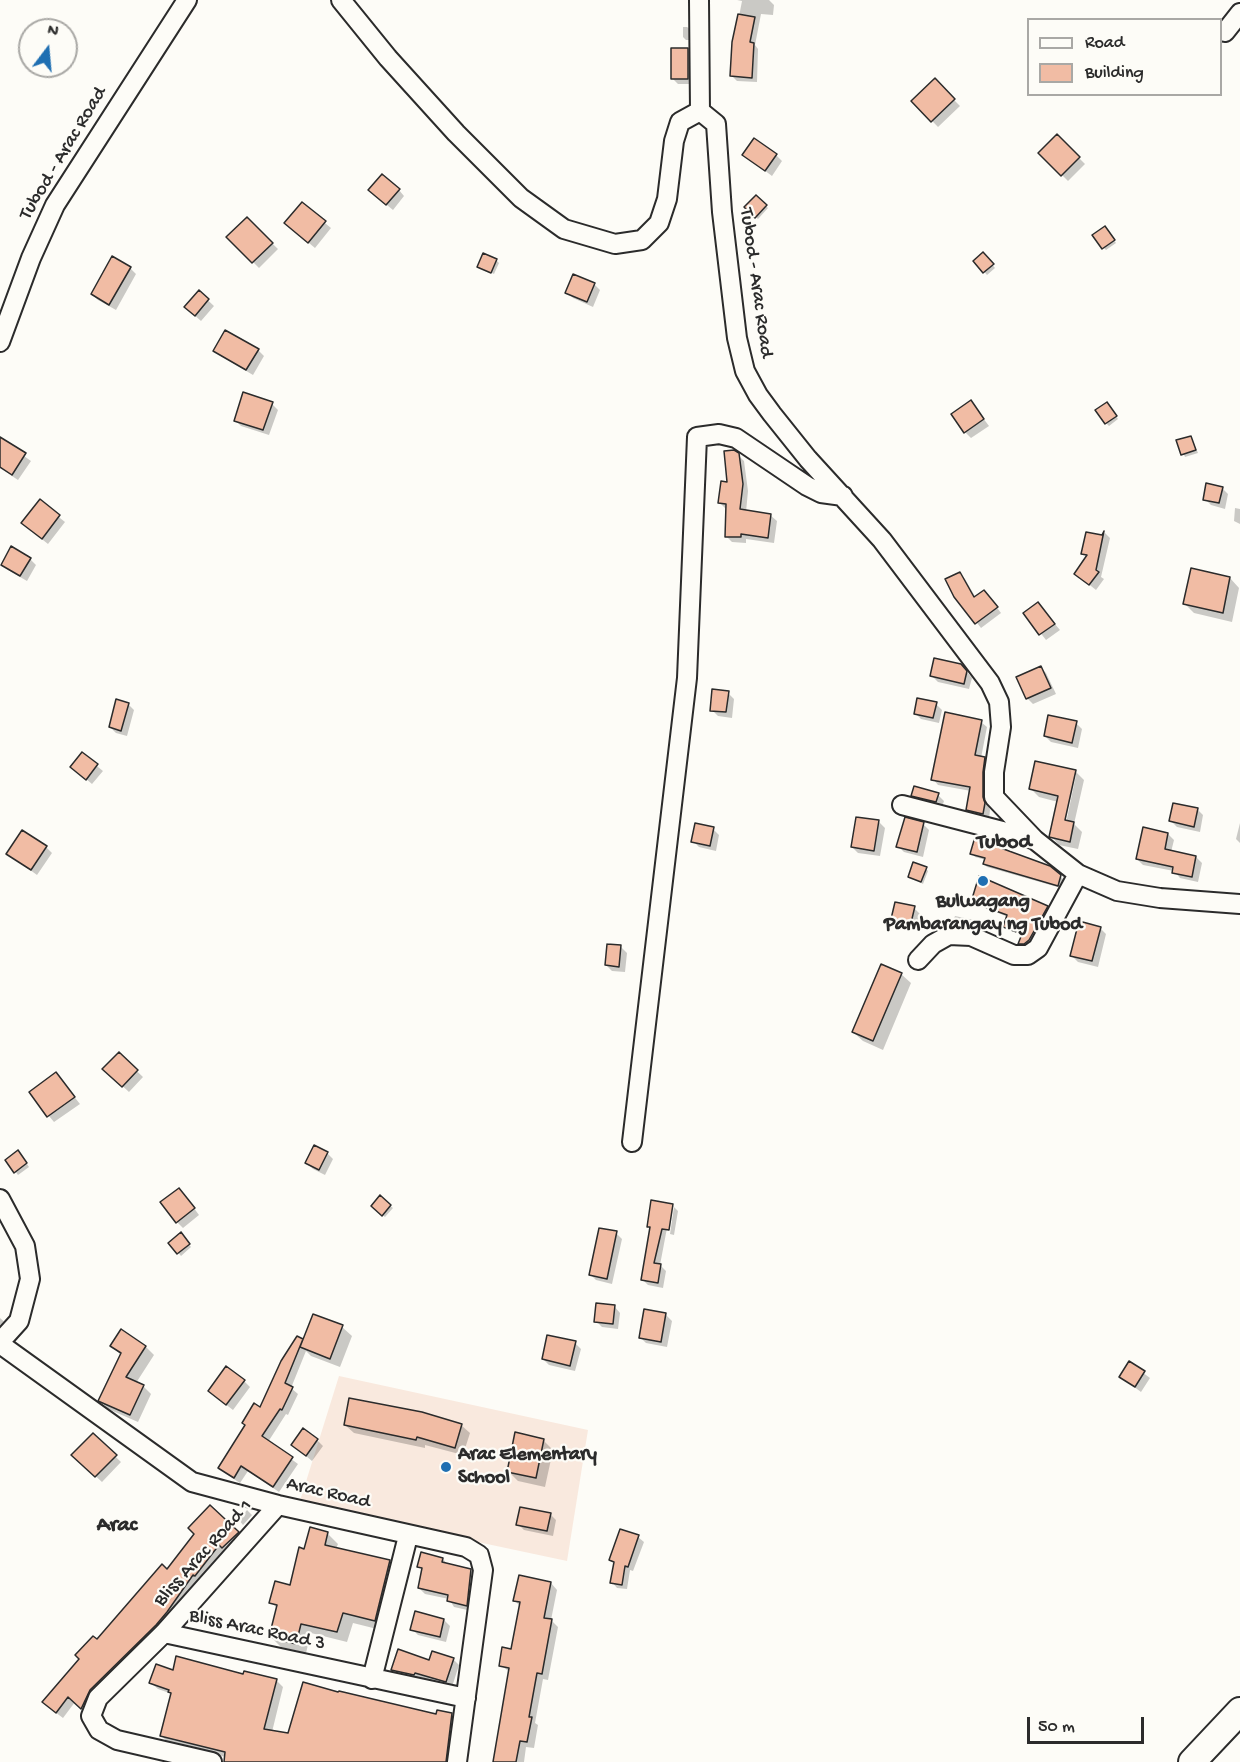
<!DOCTYPE html>
<html>
<head>
<meta charset="utf-8">
<style>
  body { margin:0 }
  #map { position:relative; width:1240px; height:1762px; overflow:hidden; background:#fdfcf7; font-family:"Gochi Hand",sans-serif }
  canvas { display:block }
  .legend { position:absolute; left:1027px; top:18px; width:195px; height:78px; box-sizing:border-box; background:#fdfcf7; border:2px solid #a9a8a5; margin:0; padding:8px 10px; list-style:none; font-size:18px; color:#2b2b2b }
  .legend li { display:flex; align-items:center; gap:12px; height:30px }
  .legend b { width:30px; border:2px solid #a9a8a5 }
  .north { position:absolute; left:18px; top:18px; width:60px; height:60px; box-sizing:border-box; background:#fdfcf7; border:2px solid #a9a8a5; border-radius:50%; rotate:16deg; font-size:16px; font-weight:700; line-height:24px; text-align:center; color:#2b2b2b }
  .north::after { content:''; display:block; margin:auto; width:21px; height:27px; background:#1f6fb2; clip-path:polygon(50% 0,100% 100%,50% 72%,0 100%) }
  .scale { position:absolute; left:1027px; top:1717px; width:117px; height:27px; box-sizing:border-box; border:3px solid #2b2b2b; border-top:0; padding-left:8px; font-size:18px; line-height:21px; white-space:nowrap; color:#2b2b2b; -webkit-text-stroke:4px #fdfcf7; paint-order:stroke }
</style>
</head>
<body>
<div id="map">
<canvas width="1240" height="1762"></canvas>
<ul class="legend">
<li><b style="height:8px;background:#fdfcf7"></b>Road</li>
<li><b style="height:16px;background:#f1bca4"></b>Building</li>
</ul>
<div class="north">N</div>
<div class="scale">50 m</div>
</div>
<script>
const ctx = document.querySelector('canvas').getContext('2d');
ctx.lineJoin = 'round';
function fill(path, color) { ctx.fillStyle = color; ctx.fill(path, 'evenodd'); }
const shape = rows => new Path2D(rows.map(r => 'M' + r).join(''));
function trace(path, color, width, dash) { ctx.strokeStyle = color; ctx.lineWidth = width; ctx.lineCap = dash ? 'butt' : 'round'; ctx.setLineDash(dash || []); ctx.stroke(path); }
function drawText(font, color, halo, rows, align = 'center') {
  ctx.font = font + ' "Gochi Hand",sans-serif'; ctx.lineWidth = 4.5; ctx.setLineDash([]); ctx.textBaseline = 'middle'; ctx.strokeStyle = halo; ctx.fillStyle = color; for (const [text, x, y, turn = 0] of rows) {
    ctx.save(); ctx.translate(x, y); ctx.rotate((+turn || 0) * Math.PI / 180); ctx.textAlign = isNaN(turn) ? turn : align; if (halo) ctx.strokeText(text, 0, 0); ctx.fillText(text, 0, 0); ctx.restore();
  }
}
fill(shape([
  [339,1376,588,1430,567,1561,299,1504]
]), '#f9e9de');
fill(shape([
  [737,0,769,0,774,5,773,15,761,14,755,45,758,49,757,82,737,81,732,76,734,42,742,1],
  [683,27,687,27,690,29,690,40,686,40,683,37],
  [688,50,694,56,694,84,678,84,672,78],
  [934,80,960,106,938,127,913,101],
  [1057,136,1085,164,1068,181,1040,153],
  [744,155,776,155,782,161,772,176],
  [399,190,404,196,393,210,376,196],
  [756,197,768,208,758,219,746,207],
  [302,204,331,228,315,248,292,229],
  [247,219,278,249,259,268,228,237],
  [1107,230,1116,243,1106,250,1104,248],
  [983,254,995,268,987,275,975,261],
  [496,260,499,263,494,274,479,266],
  [130,268,136,274,116,310,98,300,92,294],
  [594,284,600,290,593,307,573,298,567,292],
  [199,292,214,306,201,321,192,313],
  [215,350,258,350,264,356,253,375,221,356],
  [971,402,989,426,971,438,965,432],
  [272,404,278,410,269,435,241,426,235,420],
  [1109,407,1118,419,1109,426,1106,423],
  [1191,437,1198,453,1185,457,1178,441],
  [0,439,31,461,18,480,0,468],
  [738,455,744,461,748,491,746,512,770,515,777,521,774,543,746,539,746,543,732,542,726,536,726,509,720,503],
  [1222,488,1228,494,1225,509,1211,505,1205,499],
  [40,502,65,522,48,544,29,529],
  [1235,508,1240,509,1240,524,1234,521],
  [1105,533,1110,538,1101,577,1104,579,1096,590,1076,574,1087,558,1083,553],
  [30,559,36,565,27,581,8,570,2,564],
  [960,574,965,579,976,598,989,597,1001,613,981,628,956,596],
  [1230,578,1239,588,1232,622,1194,613,1185,604],
  [1038,604,1060,630,1046,640,1025,613],
  [961,665,972,678,969,689,938,682,932,676],
  [1040,667,1046,673,1056,694,1033,704,1027,698],
  [728,693,734,699,732,718,718,716,712,710],
  [128,704,134,710,127,736,116,733,110,727],
  [936,704,942,710,939,723,921,719,915,713],
  [981,722,987,727,981,758,990,764,988,778,988,804,990,810,989,819,973,815,968,809,971,791,938,785,933,779],
  [1076,723,1082,729,1078,748,1051,742,1045,736],
  [82,754,103,771,92,784,78,772],
  [1075,771,1084,780,1074,824,1082,832,1078,849,1059,845,1051,836,1058,802,1039,797,1031,789],
  [1073,775,1076,775,1065,828,1062,827],
  [913,795,938,795,944,801,942,807,919,801],
  [1197,809,1203,815,1200,832,1177,827,1171,821],
  [879,822,885,828,880,856,858,853,852,847],
  [1240,823,1240,843,1236,839],
  [923,824,929,830,923,857,904,852,898,846],
  [713,829,719,835,716,851,699,847,693,841],
  [1168,834,1174,840,1171,852,1196,857,1202,863,1198,882,1180,878,1174,871,1143,865,1137,859],
  [998,845,1060,876,1063,879,1061,888,987,867,984,864,986,860,975,857,972,853],
  [46,847,52,853,37,875,8,854],
  [926,869,928,871,923,884,909,876],
  [973,901,1047,907,1050,910,1032,943,1028,946,1023,946,1020,943,1023,935,1008,930,1005,927,1008,917,976,904],
  [914,908,920,914,917,928,899,924,893,918],
  [955,916,974,920,980,926,978,930,958,929,952,923],
  [1100,928,1106,934,1098,967,1078,962,1072,956],
  [621,947,627,953,625,972,612,971,606,965],
  [901,974,911,983,883,1050,863,1041,853,1032],
  [119,1054,143,1077,129,1092,104,1069],
  [56,1074,80,1104,54,1122,49,1116],
  [327,1153,333,1159,325,1175,313,1169,307,1163],
  [21,1155,29,1167,18,1175,7,1160],
  [185,1196,199,1215,183,1228,177,1222],
  [380,1198,393,1208,385,1217,373,1206],
  [672,1205,678,1211,674,1235,670,1234,674,1207,671,1207,660,1265,666,1271,663,1288,648,1285,642,1279,651,1228,649,1226],
  [616,1233,622,1239,612,1284,596,1280,590,1274],
  [180,1234,191,1247,181,1256,170,1243],
  [614,1306,620,1313,618,1329,602,1327,596,1321],
  [645,1311,666,1315,672,1321,667,1347,646,1343,640,1337],
  [0,1318,10,1327,0,1333],
  [342,1327,352,1336,340,1367,311,1356,306,1351,291,1388,298,1394,288,1415,286,1414,268,1442,298,1464,279,1492,248,1471,240,1483,226,1474,220,1468,260,1409,302,1340,304,1342],
  [575,1343,581,1349,575,1371,549,1365,543,1359],
  [111,1346,146,1347,154,1355,136,1383,143,1386,151,1394,138,1422,108,1409,100,1400,121,1355],
  [1130,1363,1150,1378,1141,1392,1121,1377],
  [244,1381,250,1387,233,1410,216,1397],
  [345,1425,461,1425,470,1433,463,1455,425,1445,425,1448,354,1433],
  [93,1435,121,1462,102,1482,73,1455],
  [317,1440,323,1446,312,1461,293,1445],
  [543,1440,553,1450,545,1487,518,1481,508,1471],
  [210,1507,244,1540,88,1714,75,1702,63,1718,51,1709,97,1641,167,1571,196,1534],
  [247,1510,252,1515,243,1525,239,1520],
  [550,1514,556,1520,553,1536,524,1530,518,1524],
  [327,1533,338,1544,336,1549,390,1561,400,1572,385,1631,353,1623,347,1642,311,1633,306,1653,281,1647,270,1636,278,1609,271,1602,291,1587,305,1551],
  [638,1537,644,1542,633,1571,630,1570,627,1589,617,1588,612,1582,615,1564,610,1559],
  [443,1559,448,1565,470,1570,476,1576,472,1611,454,1607,449,1599,425,1594,419,1588,423,1571,419,1566],
  [551,1583,557,1590,551,1620,558,1627,548,1680,543,1679,535,1723,538,1725,534,1748,526,1747,524,1762,496,1762,510,1672,500,1665,513,1650,520,1606,515,1601],
  [444,1620,450,1626,446,1642,418,1635,412,1629],
  [453,1659,459,1665,452,1687,421,1678,420,1680,398,1676,392,1670],
  [174,1672,244,1675,276,1680,283,1687,272,1732,289,1735,452,1715,458,1722,453,1762,226,1762,226,1757,168,1743,162,1736,172,1694,158,1689,151,1683]
]), '#0003');
const building = shape([
  [738,14,755,17,750,42,754,43,752,78,730,76,732,42,738,14],
  [671,48,688,48,688,79,671,79,671,48],
  [935,78,955,99,931,122,911,101,935,78],
  [1057,134,1080,157,1061,176,1038,153,1057,134],
  [754,138,777,154,765,171,742,155,754,138],
  [382,174,400,189,386,205,368,190,382,174],
  [756,195,767,205,755,218,744,207,756,195],
  [302,202,326,221,308,243,284,223,302,202],
  [247,217,273,243,252,263,226,237,247,217],
  [1105,226,1115,240,1102,249,1092,235,1105,226],
  [983,252,994,264,983,273,973,261,983,252],
  [483,253,497,259,491,273,477,267,483,253],
  [112,256,131,267,109,305,91,294,112,256],
  [573,274,595,283,587,302,565,293,573,274],
  [199,290,209,299,195,316,184,307,199,290],
  [225,330,259,349,246,370,213,351,225,330],
  [243,392,273,402,263,430,234,421,243,392],
  [971,400,984,419,964,433,951,414,971,400],
  [1107,402,1117,416,1105,424,1095,410,1107,402],
  [1191,436,1196,450,1181,455,1176,440,1191,436],
  [0,437,26,453,12,475,0,467,0,437],
  [734,450,739,453,743,484,740,509,771,514,768,538,741,534,741,537,725,537,726,504,718,503,721,481,727,482,724,451,734,450],
  [1206,483,1223,487,1219,503,1203,500,1206,483],
  [40,499,60,515,42,539,21,523,40,499],
  [1104,531,1096,570,1099,572,1089,585,1074,574,1087,555,1081,554,1086,532,1102,535,1104,531],
  [11,546,31,558,20,576,1,565,11,546],
  [1191,568,1230,577,1223,613,1183,604,1191,568],
  [960,572,974,597,984,590,998,607,975,624,954,597,945,579,960,572],
  [1038,602,1055,624,1039,635,1023,613,1038,602],
  [934,658,961,664,967,671,964,684,930,676,934,658],
  [1041,666,1051,688,1026,699,1016,677,1041,666],
  [712,689,729,691,726,712,710,711,712,689],
  [917,698,937,702,933,718,914,714,917,698],
  [116,699,129,703,121,731,109,727,116,699],
  [945,712,982,720,975,755,985,757,983,772,983,797,985,803,983,814,966,810,970,787,931,780,945,712],
  [1048,715,1077,721,1072,743,1044,736,1048,715],
  [82,752,98,764,86,780,70,767,82,752],
  [1035,761,1076,770,1065,820,1074,822,1070,842,1049,837,1058,796,1029,789,1035,761],
  [914,786,939,793,936,802,911,796,914,786],
  [1173,803,1198,808,1194,827,1169,821,1173,803],
  [856,817,879,820,874,851,851,847,856,817],
  [905,817,924,822,917,852,896,847,905,817],
  [695,823,714,827,710,846,691,842,695,823],
  [1143,827,1168,833,1165,849,1196,856,1192,877,1172,873,1173,867,1136,859,1143,827],
  [22,830,47,846,31,870,6,854,22,830],
  [975,837,999,844,998,847,1050,866,1061,875,1058,886,983,864,985,858,970,854,975,837],
  [913,862,927,867,921,882,908,877,913,862],
  [979,876,1048,906,1029,940,1024,944,1018,944,1022,934,1003,927,1007,915,971,902,979,876],
  [895,902,915,906,911,923,891,919,895,902],
  [1079,921,1101,927,1092,961,1070,956,1079,921],
  [607,944,621,945,619,967,605,965,607,944],
  [881,964,902,973,873,1041,852,1032,881,964],
  [119,1052,138,1070,122,1087,102,1069,119,1052],
  [56,1072,75,1097,47,1117,29,1092,56,1072],
  [314,1145,328,1152,319,1170,305,1163,314,1145],
  [18,1150,27,1163,14,1173,5,1160,18,1150],
  [179,1188,195,1208,176,1223,160,1202,179,1188],
  [380,1195,391,1205,382,1216,371,1206,380,1195],
  [651,1200,673,1204,669,1230,662,1229,654,1263,661,1264,658,1283,641,1280,650,1227,647,1227,651,1200],
  [599,1228,617,1231,607,1279,589,1275,599,1228],
  [181,1232,190,1244,177,1254,168,1243,181,1232],
  [596,1303,615,1305,613,1324,594,1322,596,1303],
  [644,1309,666,1313,661,1342,639,1338,644,1309],
  [313,1314,343,1325,330,1359,300,1347,313,1314],
  [121,1329,146,1346,126,1377,144,1385,130,1415,98,1401,121,1353,110,1346,121,1329],
  [547,1335,576,1341,570,1366,542,1359,547,1335],
  [297,1336,303,1339,285,1383,293,1387,282,1410,280,1409,262,1436,293,1457,273,1487,241,1466,234,1478,218,1468,245,1425,242,1423,254,1403,260,1407,281,1361,297,1336],
  [1129,1361,1145,1371,1135,1387,1119,1377,1129,1361],
  [226,1366,245,1380,226,1405,208,1391,226,1366],
  [349,1398,422,1412,462,1424,455,1448,417,1437,416,1440,344,1425,349,1398],
  [303,1428,318,1439,306,1456,291,1445,303,1428],
  [515,1432,544,1439,536,1478,507,1472,515,1432],
  [93,1433,117,1455,95,1477,71,1455,93,1433],
  [210,1505,239,1532,222,1548,219,1545,195,1576,193,1575,167,1612,156,1625,90,1690,81,1709,68,1697,56,1713,42,1702,79,1659,75,1655,93,1636,97,1639,162,1564,167,1569,194,1534,188,1528,210,1505],
  [520,1507,551,1513,547,1531,516,1525,520,1507],
  [310,1527,328,1532,325,1545,390,1560,375,1621,343,1613,337,1632,301,1624,296,1644,269,1637,277,1605,269,1603,275,1581,290,1585,299,1547,304,1549,310,1527],
  [620,1529,639,1535,628,1567,625,1566,622,1585,610,1583,614,1562,609,1560,620,1529],
  [421,1552,443,1558,442,1562,471,1569,467,1606,447,1601,448,1595,418,1588,422,1568,417,1567,421,1552],
  [519,1575,551,1582,544,1618,552,1619,542,1674,537,1673,529,1717,532,1717,527,1742,520,1741,516,1762,493,1762,509,1668,499,1666,502,1647,511,1649,520,1602,513,1601,519,1575],
  [415,1611,444,1619,440,1637,410,1630,415,1611],
  [398,1649,429,1660,432,1651,454,1658,446,1682,415,1673,414,1675,391,1670,398,1649],
  [176,1656,243,1674,244,1671,277,1679,264,1729,288,1733,303,1682,338,1692,339,1691,436,1714,437,1710,452,1713,446,1762,224,1762,225,1752,160,1736,171,1693,168,1692,169,1690,149,1683,156,1664,173,1670,176,1656]
]);
fill(building, '#f1bca4');
trace(building, '#2b2b2b', 1.5);
const minor = shape([
  [341,0,388,58,456,133,521,198,564,229,615,244,642,240,659,223,667,199,674,141,680,122,700,111,716,124,722,212,737,338,745,371,758,395,772,414,808,459,882,540,990,683,999,702,1001,727,994,772,994,797,1035,840,1078,874,1117,891,1160,898,1240,904],
  [699,0,700,111],
  [1225,32,1240,13],
  [0,342,31,258,55,205,187,0],
  [902,805,1033,839],
  [918,960,933,944,949,935,971,936,1014,955,1028,955,1038,948,1078,874],
  [632,1142,687,678,697,437,719,434,736,438,807,486,821,493,843,496],
  [0,1199,25,1246,30,1279,19,1321,0,1342],
  [0,1344,192,1482,278,1505,466,1547,479,1555,483,1570,457,1762],
  [164,1633,466,1698],
  [372,1679,408,1536],
  [212,1762,117,1740,99,1730,91,1716,98,1698,164,1633,278,1505]
]);
const secondary = shape([
  [1192,1762,1240,1711]
]);
trace(minor, '#2b2b2b', 22);
trace(secondary, '#2b2b2b', 30);
trace(minor, '#fdfcf7', 18);
trace(secondary, '#fdfcf7', 26);
for (const [x, y, r, color] of [
  [983,881,6,"#1f6fb2"],
  [446,1467,6,"#1f6fb2"]
]) { const dot = new Path2D(); dot.arc(x, y, r, 0, 2 * Math.PI); ctx.fillStyle = color; ctx.fill(dot); trace(dot, '#fdfcf7', 2); }
drawText('20px', '#2b2b2b', '#fdfcf7', [
  ["Tubod - Arac Road",64,154,-59],
  ["Tubod - Arac Road",755,283,82],
  ["Arac Road",328,1494,13],
  ["Bliss Arac Road 1",204,1554,-48],
  ["Bliss Arac Road 3",257,1631,12]
]);
drawText('bold 20px', '#2b2b2b', '#fdfcf7', [
  ["Bulwagang",983,903],
  ["Pambarangay ng Tubod",983,926],
  ["Arac Elementary",458,1456,"left"],
  ["School",458,1479,"left"]
]);
drawText('bold 22px', '#2b2b2b', '#fdfcf7', [
  ["Tubod",1004,844],
  ["Arac",117,1527]
]);
</script>
</body>
</html>
